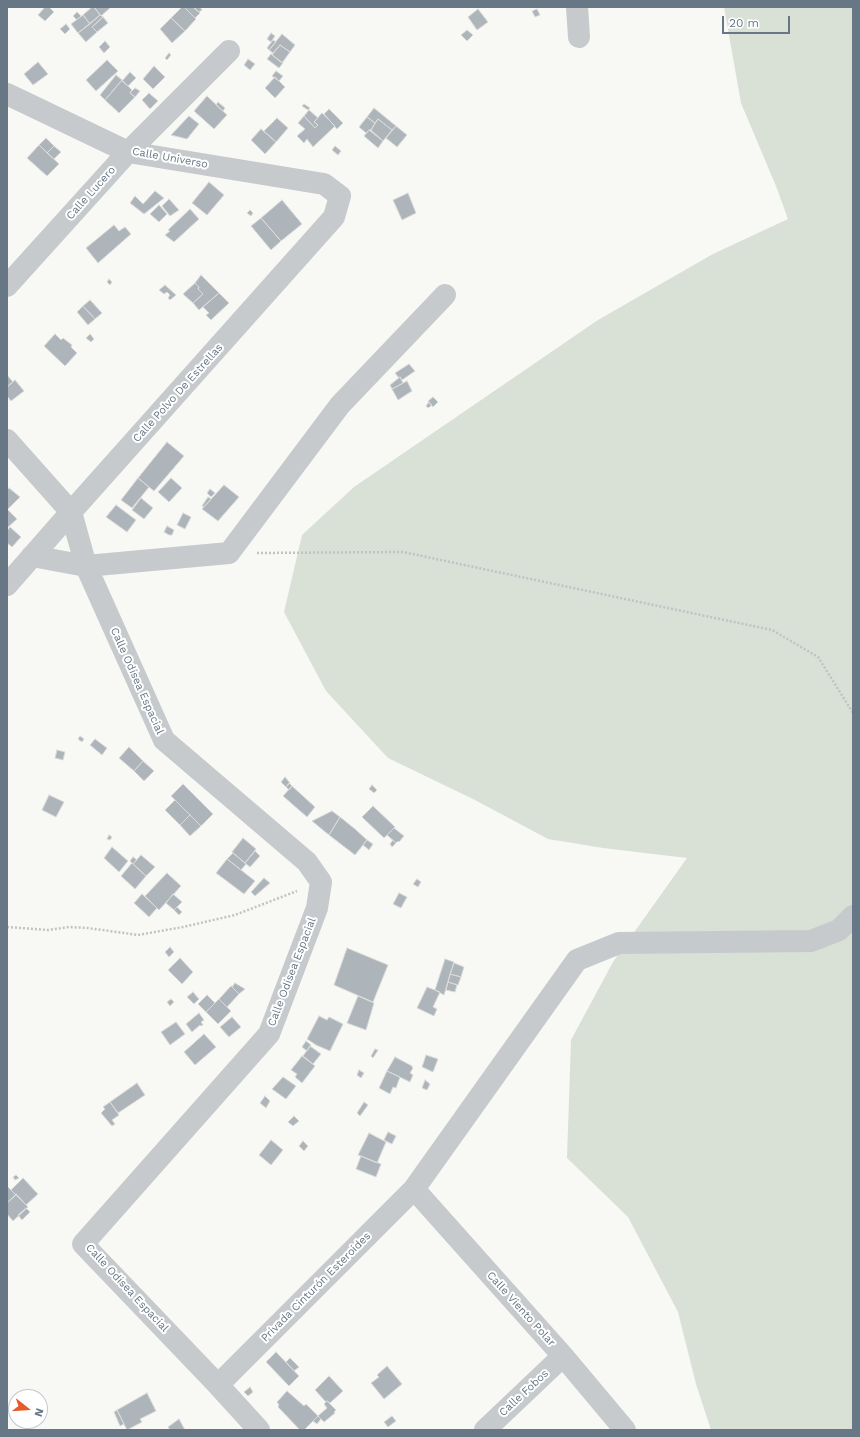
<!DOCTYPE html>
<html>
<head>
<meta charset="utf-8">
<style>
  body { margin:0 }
  #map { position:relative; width:860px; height:1437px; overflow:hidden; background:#f8f8f5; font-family:"Work Sans",sans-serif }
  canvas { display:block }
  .frame { position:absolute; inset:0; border:8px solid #677786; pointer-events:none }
  .north { position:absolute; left:8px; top:1389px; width:40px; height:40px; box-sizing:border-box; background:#fff; border:1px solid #c2c9cf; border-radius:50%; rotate:107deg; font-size:11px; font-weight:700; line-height:16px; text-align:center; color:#677786 }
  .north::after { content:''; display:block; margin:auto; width:14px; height:18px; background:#e45c2a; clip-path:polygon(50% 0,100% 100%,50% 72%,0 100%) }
  .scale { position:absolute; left:722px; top:16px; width:68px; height:18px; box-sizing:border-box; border:2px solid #677786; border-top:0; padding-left:5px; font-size:12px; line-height:14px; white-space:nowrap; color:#677786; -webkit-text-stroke:3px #fff; paint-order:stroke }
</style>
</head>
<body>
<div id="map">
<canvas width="860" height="1437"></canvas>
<div class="frame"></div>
<div class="north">N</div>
<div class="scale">20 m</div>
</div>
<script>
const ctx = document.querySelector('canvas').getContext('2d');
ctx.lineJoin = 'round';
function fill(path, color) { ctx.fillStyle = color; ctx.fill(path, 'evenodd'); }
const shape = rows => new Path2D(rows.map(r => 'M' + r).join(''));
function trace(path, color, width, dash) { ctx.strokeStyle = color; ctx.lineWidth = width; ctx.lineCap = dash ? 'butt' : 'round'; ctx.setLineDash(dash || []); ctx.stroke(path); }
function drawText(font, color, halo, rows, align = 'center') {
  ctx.font = font + ' "Work Sans",sans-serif'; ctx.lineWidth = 4; ctx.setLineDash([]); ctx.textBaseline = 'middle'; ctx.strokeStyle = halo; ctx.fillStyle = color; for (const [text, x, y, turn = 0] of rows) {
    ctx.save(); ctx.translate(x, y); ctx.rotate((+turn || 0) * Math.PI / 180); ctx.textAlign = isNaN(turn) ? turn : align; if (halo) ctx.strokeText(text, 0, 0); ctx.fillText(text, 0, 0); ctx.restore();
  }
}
fill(shape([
  [724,7,853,7,853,1430,711,1430,696,1384,678,1312,628,1217,567,1158,571,1040,613,962,687,858,603,848,548,839,475,800,388,758,326,691,284,612,302,535,354,487,598,320,713,254,788,219,776,186,741,103]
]), '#d9e0d6');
const building = shape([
  [45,7,49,7,54,12,45,21,38,15,45,7],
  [92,7,94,7,100,15,90,24,83,15,92,7],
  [94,7,111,7,101,16,94,7],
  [182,7,184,7,196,19,185,31,171,18,182,7],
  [184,7,193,7,200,13,195,18,184,7],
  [197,7,200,7,202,10,199,12,195,9,197,7],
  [478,9,488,22,477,30,468,17,478,9],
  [537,9,540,15,535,17,532,11,537,9],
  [77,12,81,16,77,20,73,16,77,12],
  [83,15,90,24,78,33,71,24,83,15],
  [100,15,103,17,92,27,97,32,86,42,78,33,100,15],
  [103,17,108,23,97,32,92,27,103,17],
  [171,18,185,31,172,43,160,29,171,18],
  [66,24,70,29,65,34,60,29,66,24],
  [467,30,473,35,467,41,461,35,467,30],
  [271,33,275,36,271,42,267,39,271,33],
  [282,34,295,45,290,52,280,45,273,53,269,50,282,34],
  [273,40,276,42,269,50,267,48,273,40],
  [105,41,110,47,104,53,99,47,105,41],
  [280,45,290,52,282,63,272,55,280,45],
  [169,53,171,55,167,60,165,58,169,53],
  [271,54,283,63,279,68,267,59,271,54],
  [248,59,255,64,250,70,244,65,248,59],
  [107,60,118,71,96,91,86,80,107,60],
  [38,62,48,74,33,85,24,74,38,62],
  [154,66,165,77,153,89,143,79,154,66],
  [276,71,283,76,279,81,272,76,276,71],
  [130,72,136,78,128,86,122,81,130,72],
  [116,75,122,80,105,100,100,95,116,75],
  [275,77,285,87,275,98,265,88,275,77],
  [122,80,132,90,130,93,135,97,119,113,105,100,122,80],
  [135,88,140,91,135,97,130,93,135,88],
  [149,93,158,101,150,109,142,100,149,93],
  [207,96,227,115,214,129,194,111,207,96],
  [218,102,225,108,223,111,216,105,218,102],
  [304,104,310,108,308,110,302,106,304,104],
  [374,108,396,126,392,130,378,119,375,123,367,117,374,108],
  [329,109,343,123,337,129,324,114,329,109],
  [309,110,318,118,314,122,318,125,315,128,304,116,309,110],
  [322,113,335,126,313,147,307,139,304,143,297,136,305,129,298,123,304,116,315,128,318,125,314,122,322,113],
  [189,116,199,124,187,139,171,135,189,116],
  [367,117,375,123,371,130,369,130,366,133,359,127,367,117],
  [277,118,288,128,276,142,264,131,277,118],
  [378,119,392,130,383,141,371,130,378,119],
  [396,126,407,135,397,147,386,138,396,126],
  [261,129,276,142,265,154,251,140,261,129],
  [369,130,383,141,378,148,364,136,369,130],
  [46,138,54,146,47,153,39,145,46,138],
  [39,145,59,164,47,176,27,158,39,145],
  [54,146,61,152,54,159,47,153,54,146],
  [335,146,341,151,338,155,332,150,335,146],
  [209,182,224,195,207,215,192,203,209,182],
  [155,191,164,198,144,214,130,203,135,196,143,204,155,191],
  [408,193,416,213,402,220,393,200,408,193],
  [169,199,179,210,170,216,162,206,169,199],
  [282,200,302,224,281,241,261,218,282,200],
  [159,205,167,214,159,222,150,214,159,205],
  [190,209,199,219,174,242,165,235,170,231,168,230,190,209],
  [250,210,253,213,251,216,247,213,250,210],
  [261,218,281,241,271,250,251,226,261,218],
  [114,225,119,231,125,227,131,234,98,263,86,248,114,225],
  [201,275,219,293,199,310,193,303,203,294,198,289,199,287,195,283,201,275],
  [109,279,112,282,110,285,107,282,109,279],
  [195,283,199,287,198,289,203,294,193,303,183,294,195,283],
  [165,285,176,295,170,300,168,298,170,295,167,292,164,294,159,290,165,285],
  [219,293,229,303,211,320,206,315,209,313,203,307,219,293],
  [90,300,102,313,95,319,83,306,90,300],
  [83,306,95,319,88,325,77,312,83,306],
  [55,334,61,340,63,338,72,345,71,347,77,353,65,366,44,346,55,334],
  [90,334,94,339,91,342,86,338,90,334],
  [409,364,415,371,402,380,400,377,399,378,395,373,409,364],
  [7,375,13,382,7,387,7,375],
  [400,377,403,383,392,389,390,385,400,377],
  [15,380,24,391,11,401,7,396,7,387,15,380],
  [407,381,412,391,398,400,392,389,407,381],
  [433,397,438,402,433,407,428,401,433,397],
  [429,402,432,405,428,408,426,406,429,402],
  [167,442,184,456,154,491,138,478,167,442],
  [138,478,149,487,132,508,121,500,138,478],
  [171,478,182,488,169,502,158,492,171,478],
  [224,485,239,497,218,521,202,509,224,485],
  [9,488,20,497,7,510,7,490,9,488],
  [210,489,215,493,211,497,207,493,210,489],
  [208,497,211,499,204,507,202,506,208,497],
  [141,498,153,508,144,519,132,510,141,498],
  [116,505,136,520,127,532,106,517,116,505],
  [7,509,17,519,7,528,7,509],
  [183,513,191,517,185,529,177,525,183,513],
  [167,526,174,530,172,535,169,535,164,532,167,526],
  [10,527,21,537,12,547,7,543,7,531,10,527],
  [80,736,84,739,82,742,78,739,80,736],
  [95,739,107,748,102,755,90,745,95,739],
  [129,747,143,761,134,771,119,758,129,747],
  [57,750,65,752,63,760,55,758,57,750],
  [143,761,154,771,144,781,134,771,143,761],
  [285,777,290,783,286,787,281,782,285,777],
  [289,783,292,786,289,790,286,787,289,783],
  [183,784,213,814,201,826,171,796,183,784],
  [372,785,377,790,374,793,369,789,372,785],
  [292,786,315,807,307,817,283,796,292,786],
  [49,795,64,802,56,817,42,810,49,795],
  [175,800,190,815,180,825,165,810,175,800],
  [373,806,395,827,384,838,362,817,373,806],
  [332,811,340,817,329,835,312,821,332,811],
  [190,815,201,826,190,836,180,825,190,815],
  [340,817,355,829,367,840,355,855,329,835,340,817],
  [394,828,404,836,399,842,398,841,396,843,387,835,394,828],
  [109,835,112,837,110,840,107,839,109,835],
  [243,838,256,849,245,863,232,852,243,838],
  [367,840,373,844,369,850,363,845,367,840],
  [393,840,396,843,392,847,390,844,393,840],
  [112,847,128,861,119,872,104,858,112,847],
  [255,851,260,856,250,867,245,863,255,851],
  [233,853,246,864,241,870,227,859,233,853],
  [141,855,155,867,146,876,133,864,141,855],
  [133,857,137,860,133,864,130,861,133,857],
  [227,859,255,881,244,894,216,873,227,859],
  [132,863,146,876,135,889,121,876,132,863],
  [167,873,181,886,159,910,145,896,167,873],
  [264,878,270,883,255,896,251,892,264,878],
  [417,879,421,882,418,887,413,884,417,879],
  [399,893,407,897,401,908,393,904,399,893],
  [142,894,157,908,149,917,134,903,142,894],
  [173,894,182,902,174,910,166,903,173,894],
  [177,907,182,912,179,915,174,910,177,907],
  [170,947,174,952,169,957,165,952,170,947],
  [347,948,388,965,373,1002,334,985,347,948],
  [180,958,193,972,182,984,168,970,180,958],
  [445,959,454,962,444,995,435,990,445,959],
  [454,963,464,967,461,977,450,974,454,963],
  [450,974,461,977,458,985,448,982,450,974],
  [448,982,457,985,455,992,446,990,448,982],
  [235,983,245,989,239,994,232,987,235,983],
  [231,986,239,994,227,1007,219,999,231,986],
  [427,987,440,992,433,1007,437,1009,434,1016,417,1008,427,987],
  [193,992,199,999,194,1004,187,997,193,992],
  [207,995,215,1003,206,1012,198,1004,207,995],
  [358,996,374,1003,366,1030,347,1023,358,996],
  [171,999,174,1002,170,1006,167,1002,171,999],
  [219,999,231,1011,218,1024,206,1012,219,999],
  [199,1013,204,1020,201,1022,203,1025,201,1026,200,1025,192,1032,186,1024,199,1013],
  [319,1016,327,1020,329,1017,343,1024,330,1051,316,1045,307,1039,319,1016],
  [232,1017,241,1027,229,1037,220,1027,232,1017],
  [176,1022,185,1034,170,1045,161,1032,176,1022],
  [204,1034,216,1047,195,1065,184,1052,204,1034],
  [306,1041,311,1045,307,1051,302,1047,306,1041],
  [310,1046,321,1054,313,1064,303,1056,310,1046],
  [375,1049,378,1050,373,1058,371,1056,375,1049],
  [426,1055,438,1059,433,1072,422,1067,426,1055],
  [302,1056,315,1066,302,1083,295,1077,297,1074,291,1070,302,1056],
  [395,1057,412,1066,412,1067,413,1068,410,1073,413,1075,410,1082,387,1071,395,1057],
  [359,1070,364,1073,361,1078,357,1075,359,1070],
  [387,1071,400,1077,396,1088,393,1087,390,1094,379,1088,387,1071],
  [283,1077,296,1086,286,1099,272,1089,283,1077],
  [425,1080,430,1084,427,1090,422,1088,425,1080],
  [137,1083,145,1095,118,1113,110,1102,137,1083],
  [265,1096,270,1101,266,1108,260,1103,265,1096],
  [110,1102,119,1115,112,1120,115,1124,112,1126,101,1113,105,1109,103,1107,110,1102],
  [364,1102,368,1105,360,1116,357,1113,364,1102],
  [294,1116,299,1121,293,1126,288,1122,294,1116],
  [388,1132,396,1136,392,1144,384,1140,388,1132],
  [369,1133,386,1142,377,1163,358,1155,369,1133],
  [271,1140,283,1150,271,1165,259,1155,271,1140],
  [303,1141,308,1146,304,1151,299,1146,303,1141],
  [361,1156,381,1164,376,1177,356,1169,361,1156],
  [16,1175,19,1178,15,1180,13,1177,16,1175],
  [23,1178,38,1194,26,1205,11,1190,23,1178],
  [7,1186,16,1195,7,1203,7,1186],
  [16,1194,28,1207,13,1221,7,1214,7,1203,16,1194],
  [26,1208,30,1212,22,1220,18,1215,26,1208],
  [276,1352,299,1376,289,1386,266,1362,276,1352],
  [290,1358,299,1367,294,1371,286,1362,290,1358],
  [387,1366,402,1384,384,1399,371,1383,379,1377,377,1375,387,1366],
  [329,1376,343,1391,330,1403,327,1401,326,1402,315,1390,329,1376],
  [250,1387,253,1392,248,1396,244,1392,250,1387],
  [287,1391,304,1406,306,1404,318,1416,304,1430,300,1430,278,1407,279,1405,277,1402,287,1391],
  [147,1393,156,1411,140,1419,142,1422,127,1430,117,1410,147,1393],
  [327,1401,336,1410,334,1412,335,1413,324,1422,318,1416,327,1408,324,1404,327,1401],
  [117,1410,124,1424,120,1426,114,1412,117,1410],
  [318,1416,321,1419,317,1424,313,1421,318,1416],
  [392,1416,396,1421,388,1427,384,1422,392,1416],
  [179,1419,185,1430,170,1430,168,1427,179,1419]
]);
fill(building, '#adb4ba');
trace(building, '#dadad8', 1);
trace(shape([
  [257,553,403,552,772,630,818,657,853,713],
  [7,927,48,930,69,927,88,928,138,935,183,927,235,915,297,891]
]), '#c0c2c4', 2.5, [2, 2]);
trace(shape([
  [577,7,579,37],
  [7,94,128,152,324,184,340,196,334,217,71,512,7,585],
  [7,286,128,152,229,51],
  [7,440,71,512,86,566,164,740,307,862,321,882,317,908,269,1034,83,1244,218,1385,259,1430],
  [32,556,86,566,229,553,340,405,445,295],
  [414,1189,563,1356,625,1430],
  [218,1385,414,1189,577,960,619,943,811,941,839,930,853,916],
  [485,1430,563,1356]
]), '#c6cacd', 22);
drawText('11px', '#677786', '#fff', [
  ["Calle Universo",170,158,10],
  ["Calle Lucero",91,193,-48],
  ["Calle Polvo De Estrellas",178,393,-48],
  ["Calle Odísea Espacial",137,681,66],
  ["Calle Odísea Espacial",292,972,-69],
  ["Privada Cinturón Esteroides",316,1287,-45],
  ["Calle Odísea Espacial",127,1288,47],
  ["Calle Viento Polar",521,1309,48],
  ["Calle Fobos",524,1393,-43]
]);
</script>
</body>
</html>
